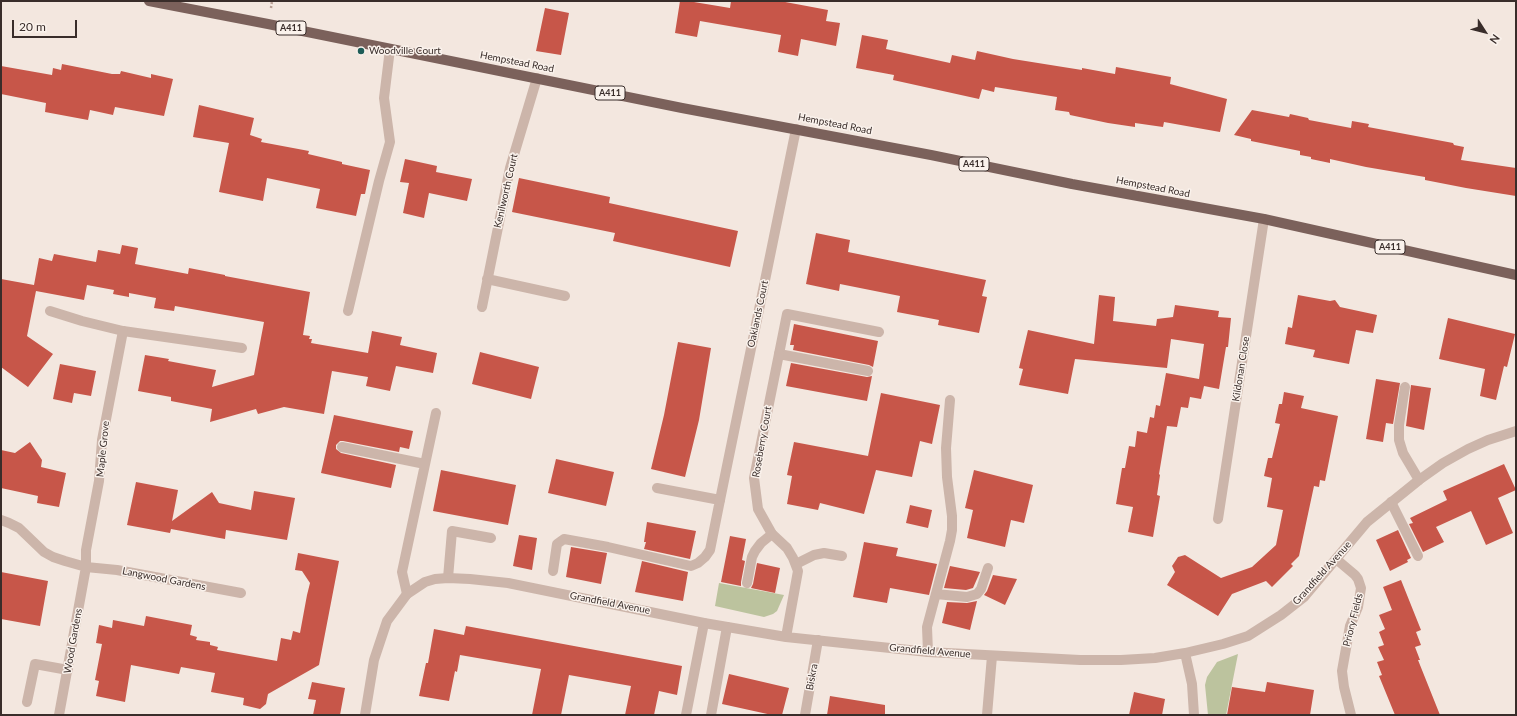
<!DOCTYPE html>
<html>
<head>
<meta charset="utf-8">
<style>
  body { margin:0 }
  #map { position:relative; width:1517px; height:716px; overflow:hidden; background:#f3e7df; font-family:Lato,sans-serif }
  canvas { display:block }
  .frame { position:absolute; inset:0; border:2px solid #392d2a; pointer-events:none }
  .north { position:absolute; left:1465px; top:12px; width:40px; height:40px; -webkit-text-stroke:3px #faf2ec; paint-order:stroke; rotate:126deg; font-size:11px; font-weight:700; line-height:16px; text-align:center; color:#392d2a }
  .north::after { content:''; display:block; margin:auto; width:14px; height:18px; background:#392d2a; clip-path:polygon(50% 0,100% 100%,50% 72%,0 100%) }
  .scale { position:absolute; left:12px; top:20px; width:65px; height:18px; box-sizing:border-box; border:2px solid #392d2a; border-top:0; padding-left:5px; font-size:12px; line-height:14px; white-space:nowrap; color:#392d2a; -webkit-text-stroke:3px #faf2ec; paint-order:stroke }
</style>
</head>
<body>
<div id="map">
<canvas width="1517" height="716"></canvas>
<div class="frame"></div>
<div class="north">N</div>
<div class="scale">20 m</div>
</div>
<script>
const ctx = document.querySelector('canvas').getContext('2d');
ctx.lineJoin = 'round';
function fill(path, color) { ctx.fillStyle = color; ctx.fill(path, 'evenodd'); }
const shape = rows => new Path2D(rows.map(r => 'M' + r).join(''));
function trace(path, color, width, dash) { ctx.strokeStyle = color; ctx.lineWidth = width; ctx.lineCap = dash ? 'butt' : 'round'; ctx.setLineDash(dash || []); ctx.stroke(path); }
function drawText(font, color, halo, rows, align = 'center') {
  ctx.font = font + ' Lato,sans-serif'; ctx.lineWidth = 3; ctx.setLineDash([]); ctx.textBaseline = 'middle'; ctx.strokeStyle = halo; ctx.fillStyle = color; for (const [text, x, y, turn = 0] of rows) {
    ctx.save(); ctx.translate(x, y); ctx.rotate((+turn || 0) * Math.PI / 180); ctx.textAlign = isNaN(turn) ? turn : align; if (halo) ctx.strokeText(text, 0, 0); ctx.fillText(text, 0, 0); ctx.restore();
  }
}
fill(shape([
  [719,583,784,595,777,611,773,614,764,617,715,606],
  [1238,654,1226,715,1208,715,1205,685,1207,677,1217,662]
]), '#bcc39e');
fill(shape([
  [680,1,688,1,730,8,731,1,780,1,828,10,826,21,840,23,836,46,801,39,798,56,778,52,781,35,700,21,697,37,675,33],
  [545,8,569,13,561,55,536,51],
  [862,35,888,40,886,49,950,63,952,55,975,60,977,51,1013,59,1063,67,1082,70,1082,68,1115,74,1116,67,1171,77,1170,84,1227,99,1220,132,1164,122,1163,127,1135,123,1135,127,1108,123,1070,115,1069,112,1055,110,1057,97,995,87,994,92,982,89,979,99,893,80,894,75,856,68],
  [62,64,112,74,120,74,121,71,151,78,151,74,173,79,164,116,115,107,113,115,90,110,88,120,45,112,46,103,1,94,1,66,52,75,53,68,61,70],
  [199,105,254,118,250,135,262,139,261,142,309,151,308,154,342,162,342,164,370,170,365,194,361,194,356,216,316,208,320,189,267,178,263,201,219,192,229,143,193,137],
  [1252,110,1289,117,1290,114,1308,118,1309,120,1351,128,1352,121,1369,124,1368,127,1453,143,1454,145,1464,147,1461,160,1516,168,1516,196,1466,188,1425,180,1425,177,1366,167,1330,159,1330,163,1311,159,1311,157,1300,155,1300,151,1251,141,1251,139,1234,135],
  [405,159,437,166,436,172,472,179,467,201,429,193,424,218,403,213,409,183,400,182],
  [519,178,610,197,609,203,738,231,730,267,613,241,615,233,512,212],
  [816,233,850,240,848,252,986,280,982,296,987,297,979,333,938,325,939,320,897,312,900,296,840,284,839,291,806,284],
  [122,245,138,248,135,264,188,274,189,268,225,275,225,276,310,292,303,335,310,336,309,339,312,339,311,343,368,353,372,331,402,337,400,345,437,353,433,373,396,366,390,391,366,386,368,377,332,371,324,414,284,407,258,414,256,409,210,422,212,409,171,401,171,397,138,391,145,355,169,359,168,361,216,370,212,387,254,375,264,322,175,306,174,311,154,308,156,298,129,293,129,297,113,294,114,290,87,285,84,300,36,291,27,336,53,354,28,387,1,367,1,279,34,285,39,258,52,261,54,254,96,262,98,250,120,254],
  [1099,295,1115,297,1113,321,1156,326,1157,319,1173,317,1175,305,1219,311,1218,317,1231,318,1228,347,1226,347,1219,389,1204,386,1201,399,1190,397,1188,408,1181,407,1177,427,1167,426,1159,474,1160,475,1157,495,1160,496,1153,537,1128,532,1133,507,1116,504,1122,468,1125,468,1129,446,1135,447,1137,431,1147,433,1150,417,1154,418,1156,405,1160,406,1166,373,1199,379,1204,344,1171,339,1167,368,1075,359,1068,394,1019,385,1023,369,1019,368,1028,330,1094,344],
  [1298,295,1330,301,1335,300,1340,307,1377,315,1373,333,1356,330,1349,364,1313,357,1315,350,1285,344,1288,327,1292,328],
  [1448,318,1515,334,1507,367,1504,366,1496,400,1480,396,1485,369,1439,359],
  [794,324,878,341,873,367,869,365,793,350,794,345,790,345],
  [678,342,711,348,699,420,685,477,651,469,664,415],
  [480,352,539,367,531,399,472,384],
  [791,363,867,377,872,376,867,401,786,386],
  [60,364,96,371,91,396,74,393,72,403,53,399],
  [1376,379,1400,383,1393,424,1386,423,1383,442,1366,439],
  [1411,385,1431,388,1424,430,1406,426],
  [1284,392,1304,396,1301,408,1338,416,1325,481,1320,480,1319,487,1314,486,1299,556,1291,564,1293,566,1272,587,1266,581,1232,594,1218,616,1167,585,1175,572,1172,566,1178,557,1185,555,1221,578,1252,567,1276,545,1283,510,1267,507,1272,478,1264,476,1268,458,1272,458,1280,424,1275,423,1279,404,1282,404],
  [881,393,940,405,932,444,920,441,912,477,876,470,864,514,820,503,818,510,787,504,792,476,787,475,794,442,868,456],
  [334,415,413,431,409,449,400,447,399,452,343,441,340,441,336,445,336,449,341,453,396,465,391,488,321,473],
  [30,442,42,460,41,467,66,473,59,507,37,503,38,496,1,488,1,450,15,453],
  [556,459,614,472,606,506,548,493],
  [1504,464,1516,490,1498,498,1513,533,1486,545,1471,511,1436,527,1444,542,1423,552,1409,524,1413,523,1410,518,1447,500,1443,491],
  [441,470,516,485,508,525,433,511],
  [974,470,1033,485,1024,523,1011,520,1005,547,967,538,973,510,965,508],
  [136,482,178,490,172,521,212,492,219,503,251,510,254,491,295,498,287,540,226,530,225,539,171,529,170,533,127,525],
  [910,505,932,510,928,528,906,523],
  [647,522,696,531,690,559,644,549,646,542,644,542],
  [1398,530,1411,558,1407,560,1408,562,1390,571,1376,540],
  [519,535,537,538,532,570,513,566],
  [730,536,746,539,742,560,745,561,741,582,741,586,721,582],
  [864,542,898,548,896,556,937,564,929,595,890,588,887,603,853,597],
  [571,547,607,553,601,584,566,577],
  [298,553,339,561,319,665,268,694,266,704,260,709,243,705,244,698,211,692,215,673,181,667,179,674,131,665,125,702,96,696,99,681,95,680,102,644,96,643,99,625,112,628,113,620,144,626,146,616,192,625,190,635,197,637,196,640,210,642,210,645,218,647,217,650,277,661,281,638,291,640,293,631,300,633,307,595,310,583,302,571,295,570],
  [642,561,688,572,683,601,635,592],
  [757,563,780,568,775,593,751,588,753,584],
  [950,566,980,572,973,588,966,590,944,588],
  [1,572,48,581,40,626,1,619],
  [993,575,1017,579,1005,605,984,595,987,591],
  [1401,580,1421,630,1416,632,1421,645,1415,647,1420,660,1418,660,1440,715,1395,715,1379,676,1382,675,1377,662,1384,660,1378,647,1384,645,1379,632,1385,629,1379,615,1392,610,1383,587],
  [977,601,970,630,942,623,947,602,967,603],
  [466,626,682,666,677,695,659,691,654,715,625,715,631,686,569,675,561,715,532,715,541,669,460,655,457,672,455,671,449,701,419,696,426,663,428,663,434,629,464,635],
  [729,674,789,688,782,715,772,715,722,704],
  [312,682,345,688,340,715,313,715,316,700,308,699],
  [1267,682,1314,690,1310,715,1227,715,1232,687,1265,692],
  [1134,692,1165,699,1162,715,1129,715],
  [830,696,885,705,885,715,827,715]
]), '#c75649');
trace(shape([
  [271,8,272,1]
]), '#b89f94', 2.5, [2, 2]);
trace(shape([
  [487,279,565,296],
  [482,307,510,168,537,78],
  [50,311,82,321,123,331,242,348],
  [348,311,379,181,390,142,384,98,390,49],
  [868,371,779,354,787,314,879,332],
  [1405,387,1399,425,1399,440,1403,453,1419,480],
  [342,447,425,464],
  [1391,502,1418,556],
  [796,564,814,555,824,553,842,556],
  [553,571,557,544,564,539,608,547,691,566,698,563,705,557,710,550,720,500,657,488],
  [448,578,452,531,491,538],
  [747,583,752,557,755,551,761,543,772,534],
  [407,594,402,572,436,413],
  [936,594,967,597,977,594,981,589,988,568],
  [928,652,927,627,950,541,952,530,952,516,947,477,946,448,950,400],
  [27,702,35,664,68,670],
  [686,715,704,623],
  [711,715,727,627],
  [805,715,818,640],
  [987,715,992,656]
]), '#ccb5aa', 10);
trace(shape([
  [779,354,754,478,758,509,772,534,787,548,793,558,798,571,786,637],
  [720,500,796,129],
  [1218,519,1264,219],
  [1,520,9,523,19,528,44,552,53,557,65,561,86,567,117,570,241,593],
  [1336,559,1355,575,1358,579,1361,588,1358,607,1350,626,1342,671,1344,687,1351,715],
  [1185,653,1192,684,1194,715],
  [59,715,86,567,86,550,99,481,102,440,123,331],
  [365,715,374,660,387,621,407,594,425,582,435,579,448,578,470,579,508,583,704,623,786,637,928,652,1080,660,1121,660,1155,658,1185,653,1223,644,1248,636,1281,615,1304,597,1367,522,1419,480,1443,463,1468,449,1488,440,1516,431]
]), '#ccb5aa', 10);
trace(shape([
  [149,1,268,24,682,108,931,155,1072,184,1264,219,1516,275]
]), '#7b615b', 10);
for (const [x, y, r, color] of [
  [361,51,4,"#1e5c57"]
]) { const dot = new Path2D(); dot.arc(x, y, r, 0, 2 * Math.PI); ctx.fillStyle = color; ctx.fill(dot); trace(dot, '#faf2ec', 1.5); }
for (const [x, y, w] of [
  [291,28,30],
  [610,93,30],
  [974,164,30],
  [1390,247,30]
]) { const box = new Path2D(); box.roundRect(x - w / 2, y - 7, w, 14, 3); ctx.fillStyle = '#faf2ec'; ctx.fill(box); trace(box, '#392d2a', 1); }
drawText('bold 9px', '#392d2a', null, [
  ["A411",291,28],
  ["A411",610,93],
  ["A411",974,164],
  ["A411",1390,247]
]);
drawText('10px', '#392d2a', '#faf2ec', [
  ["Woodville Court",369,51]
], 'left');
drawText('10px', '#392d2a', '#faf2ec', [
  ["Hempstead Road",517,62,11],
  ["Hempstead Road",835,124,11],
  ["Hempstead Road",1153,187,11],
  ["Kenilworth Court",506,191,-77],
  ["Oaklands Court",758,314,-78],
  ["Kildonan Close",1241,369,-81],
  ["Roseberry Court",762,442,-80],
  ["Maple Grove",103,449,-84],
  ["Grandfield Avenue",1322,573,-48],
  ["Langwood Gardens",164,579,11],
  ["Grandfield Avenue",610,603,11],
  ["Priory Fields",1353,620,-76],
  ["Wood Gardens",73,641,-80],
  ["Grandfield Avenue",930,651,5],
  ["Biskra",812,677,-80]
]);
</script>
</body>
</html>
